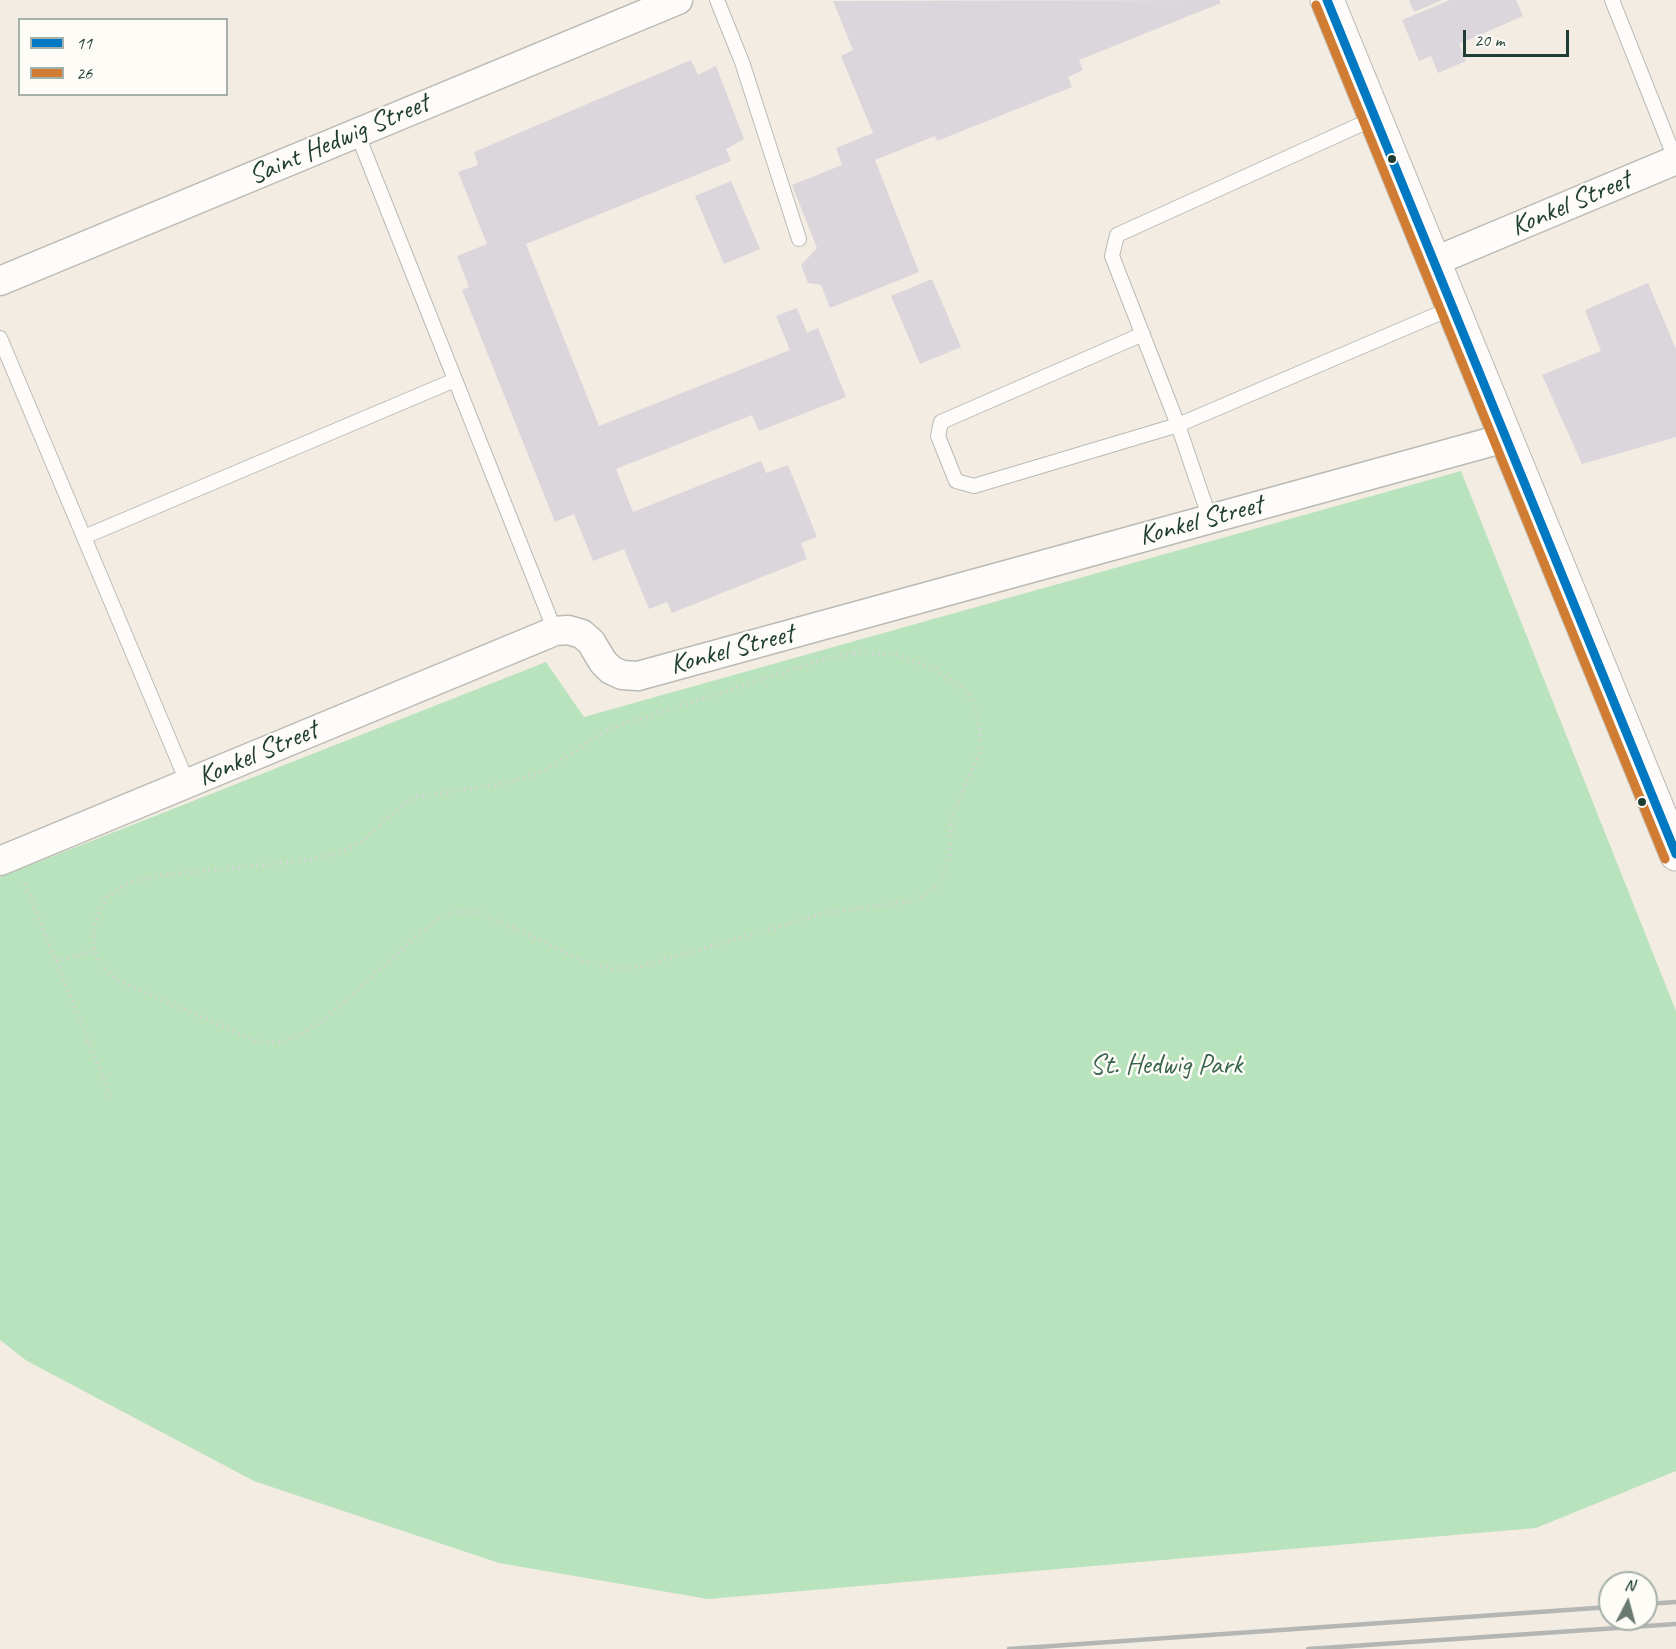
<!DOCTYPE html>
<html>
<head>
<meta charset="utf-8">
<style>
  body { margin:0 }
  #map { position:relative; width:1676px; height:1649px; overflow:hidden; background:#f3ece3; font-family:Caveat,sans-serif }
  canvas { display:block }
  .legend { position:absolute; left:18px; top:18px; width:210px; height:78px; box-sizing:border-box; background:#fdfcf7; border:2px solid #a4b0a9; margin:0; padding:8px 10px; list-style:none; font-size:18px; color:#1f3d34 }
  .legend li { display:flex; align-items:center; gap:12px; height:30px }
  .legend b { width:30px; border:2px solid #a4b0a9 }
  .north { position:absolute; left:1598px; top:1571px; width:60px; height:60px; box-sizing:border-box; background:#fdfcf7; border:2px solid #a4b0a9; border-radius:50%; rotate:6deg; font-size:16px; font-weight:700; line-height:24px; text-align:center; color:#1f3d34 }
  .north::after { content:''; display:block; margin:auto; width:21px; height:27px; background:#697a71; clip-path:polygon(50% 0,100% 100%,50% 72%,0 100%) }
  .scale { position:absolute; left:1463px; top:30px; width:106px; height:27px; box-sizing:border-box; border:3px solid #1f3d34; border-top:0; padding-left:8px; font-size:18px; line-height:21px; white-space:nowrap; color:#1f3d34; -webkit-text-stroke:4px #fdfcf7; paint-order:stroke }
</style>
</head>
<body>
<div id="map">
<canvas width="1676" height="1649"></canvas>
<ul class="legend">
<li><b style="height:8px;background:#0079c2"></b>11</li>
<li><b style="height:8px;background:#d07c32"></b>26</li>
</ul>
<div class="north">N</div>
<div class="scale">20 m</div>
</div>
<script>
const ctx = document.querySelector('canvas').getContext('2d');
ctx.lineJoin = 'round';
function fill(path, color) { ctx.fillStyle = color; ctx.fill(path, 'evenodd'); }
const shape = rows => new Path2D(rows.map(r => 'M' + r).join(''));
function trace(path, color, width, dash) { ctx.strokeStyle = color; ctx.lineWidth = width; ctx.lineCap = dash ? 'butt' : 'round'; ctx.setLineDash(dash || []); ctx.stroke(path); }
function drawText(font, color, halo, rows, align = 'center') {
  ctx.font = font + ' Caveat,sans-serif'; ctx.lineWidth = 5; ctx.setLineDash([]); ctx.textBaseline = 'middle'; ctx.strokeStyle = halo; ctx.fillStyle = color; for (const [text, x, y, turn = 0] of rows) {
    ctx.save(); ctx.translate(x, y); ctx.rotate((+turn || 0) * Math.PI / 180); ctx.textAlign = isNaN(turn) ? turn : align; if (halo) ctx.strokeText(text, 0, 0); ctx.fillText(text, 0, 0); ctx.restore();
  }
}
fill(shape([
  [1461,471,1676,1011,1676,1471,1536,1528,708,1599,499,1563,254,1481,27,1361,0,1340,0,877,546,662,584,717]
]), '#b8e3bc');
fill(shape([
  [1219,0,1221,3,1079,60,1083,70,1068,77,1072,87,937,141,935,136,875,160,919,272,830,308,821,285,808,283,801,265,817,248,792,185,842,165,836,148,873,133,841,56,853,50,833,1],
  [1409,0,1442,0,1414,12],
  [1450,0,1516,0,1523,16,1459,44,1466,61,1438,73,1431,56,1419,61,1402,20],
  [691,60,698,75,716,66,744,139,726,149,731,161,526,244,599,426,790,350,776,316,797,308,807,333,818,328,846,397,759,431,752,415,616,469,633,512,761,461,766,473,788,465,817,537,801,543,807,559,672,613,667,602,649,609,624,549,593,561,574,514,555,522,462,290,469,287,457,256,487,244,458,172,478,165,474,152],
  [731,181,760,249,724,264,695,196],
  [932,279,961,347,920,364,891,296],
  [1648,283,1676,349,1676,437,1582,464,1542,375,1601,351,1585,310]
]), '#dad6dc');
const service = shape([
  [717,0,742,62,799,239],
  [1612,0,1676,161],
  [357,133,555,631],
  [1143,334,941,422,938,436,956,481,974,486,1178,425,1452,308],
  [0,338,188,784],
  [1210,519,1178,425,1112,256,1117,235,1375,118],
  [84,537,455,380]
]);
const minor = shape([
  [1433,262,1676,160],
  [0,281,678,0],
  [0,861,555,631,568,630,582,634,591,642,603,662,611,670,622,675,638,676,1505,438]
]);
const tertiary = shape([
  [1327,0,1676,854]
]);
trace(service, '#bbbab3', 16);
trace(minor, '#bbbab3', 31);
trace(tertiary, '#bbbab3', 35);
trace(shape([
  [854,653,893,654,936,669,967,692,978,717,981,750,952,816,949,860,938,886,914,901,826,913,639,967,612,969,586,962,478,912,456,912,437,920,421,932,323,1021,300,1035,278,1043,258,1042,117,980,101,966,94,951,93,932,98,914,107,897,126,884,163,875,311,860,348,849,364,840,395,811,417,797,506,783,542,772,609,729,815,662,854,653],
  [25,884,111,1097],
  [56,961,94,951]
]), '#d7d7d4', 4, [1.5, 4.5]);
trace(service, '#fdfcfb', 14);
trace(minor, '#fdfcfb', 28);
trace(tertiary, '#fdfcfb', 33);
trace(shape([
  [1646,1604,1676,1602],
  [1009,1649,1610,1607],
  [1308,1649,1676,1624]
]), '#b4b6b4', 4.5);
trace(shape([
  [1327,0,1676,854]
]), '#0079c2', 9);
trace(shape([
  [1316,5,1665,859]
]), '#d07c32', 9);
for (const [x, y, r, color] of [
  [1392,159,5,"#1f3d34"],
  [1642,802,5,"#1f3d34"]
]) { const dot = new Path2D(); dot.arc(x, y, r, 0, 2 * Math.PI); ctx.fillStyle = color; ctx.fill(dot); trace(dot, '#fdfcf7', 2); }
drawText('28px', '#1f3d34', '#fdfcf7', [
  ["Saint Hedwig Street",339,140,-23],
  ["Konkel Street",1571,204,-23],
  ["Konkel Street",1201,521,-15],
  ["Konkel Street",732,650,-15],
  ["Konkel Street",258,754,-23]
]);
drawText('28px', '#39644e', '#fdfcf7', [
  ["St. Hedwig Park",1166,1066]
]);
</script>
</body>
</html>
